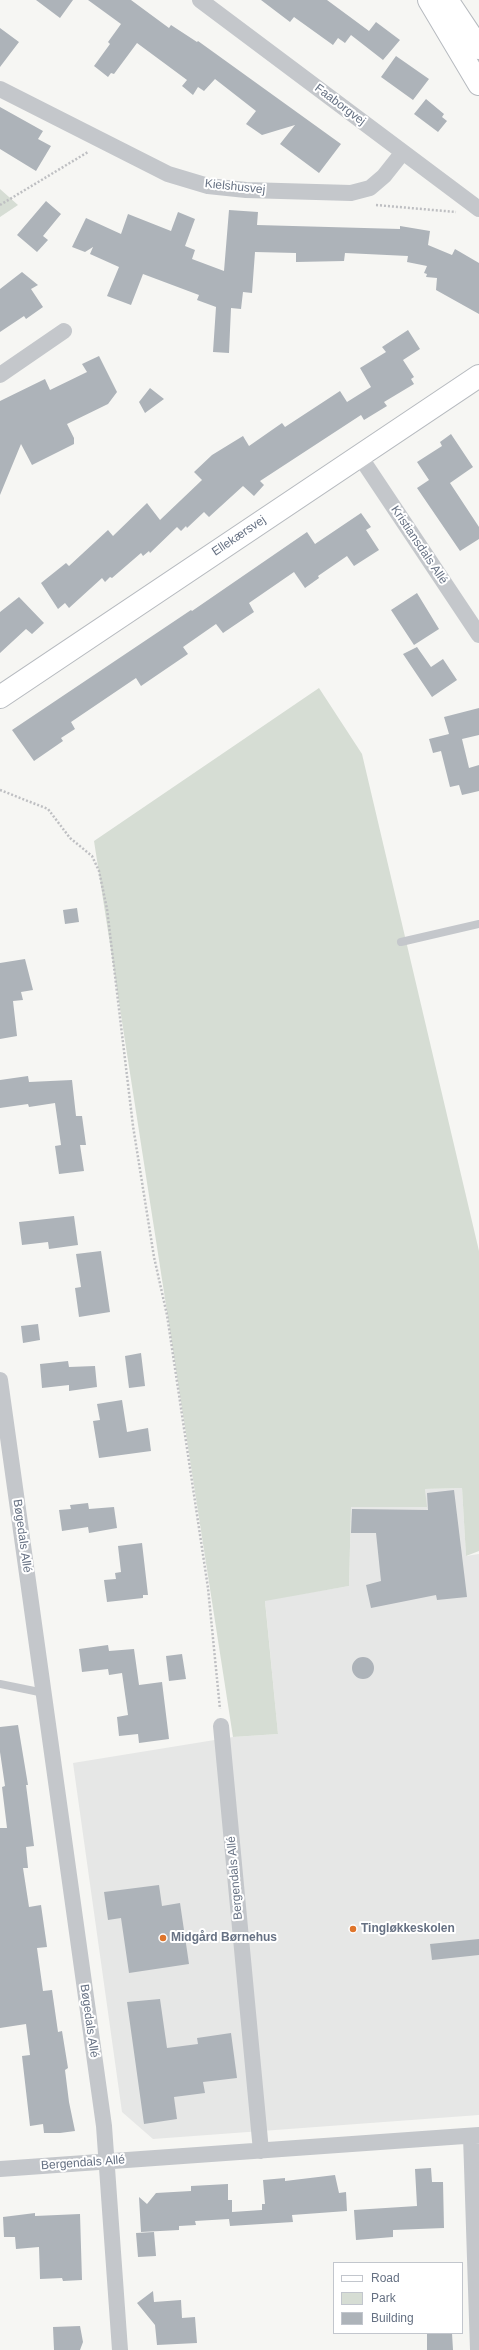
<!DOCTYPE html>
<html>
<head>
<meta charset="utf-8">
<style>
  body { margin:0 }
  #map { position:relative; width:479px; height:2350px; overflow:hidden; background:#f6f6f3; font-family:Arial,sans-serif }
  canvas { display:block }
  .legend { position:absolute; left:333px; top:2262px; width:130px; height:72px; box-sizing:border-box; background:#fff; border:1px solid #c2c6cd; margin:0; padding:5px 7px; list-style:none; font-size:12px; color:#667183 }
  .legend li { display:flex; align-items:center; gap:8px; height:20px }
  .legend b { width:20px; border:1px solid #c2c6cd }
</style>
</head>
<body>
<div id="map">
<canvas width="479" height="2350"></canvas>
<ul class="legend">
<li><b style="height:5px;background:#fff"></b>Road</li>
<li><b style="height:11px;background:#d6ddd4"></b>Park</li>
<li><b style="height:11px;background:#adb3b9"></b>Building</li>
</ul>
</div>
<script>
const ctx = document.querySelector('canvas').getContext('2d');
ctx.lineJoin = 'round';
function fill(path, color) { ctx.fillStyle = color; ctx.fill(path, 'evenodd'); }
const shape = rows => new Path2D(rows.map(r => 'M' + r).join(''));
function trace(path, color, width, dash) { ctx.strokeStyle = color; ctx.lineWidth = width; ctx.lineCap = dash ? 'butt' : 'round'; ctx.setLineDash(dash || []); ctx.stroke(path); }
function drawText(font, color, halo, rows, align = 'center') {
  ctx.font = font + ' Arial,sans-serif'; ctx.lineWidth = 4; ctx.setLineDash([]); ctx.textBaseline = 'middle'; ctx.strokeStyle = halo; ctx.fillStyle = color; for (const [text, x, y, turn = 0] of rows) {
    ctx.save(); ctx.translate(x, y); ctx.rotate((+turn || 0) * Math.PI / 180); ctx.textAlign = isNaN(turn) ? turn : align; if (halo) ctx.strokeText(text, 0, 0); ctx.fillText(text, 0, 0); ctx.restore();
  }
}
fill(shape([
  [462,1488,466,1556,479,1554,479,2115,153,2139,122,2112,73,1763,233,1737,278,1734,265,1600,349,1586,351,1507,426,1507,425,1489]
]), '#e6e7e6');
fill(shape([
  [0,189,18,205,0,217],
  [319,688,362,754,479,1251,479,1551,466,1556,462,1488,425,1489,427,1507,351,1507,349,1586,265,1601,278,1734,233,1737,94,841]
]), '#d6ddd4');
fill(shape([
  [36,0,73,0,60,18],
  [88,0,131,0,169,28,171,25,197,42,198,41,341,144,319,173,280,144,295,125,262,135,246,124,256,111,215,79,204,91,198,87,193,95,182,86,187,80,137,43,114,74,111,73,108,77,94,66,110,44,108,42,121,24],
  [261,0,327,0,369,31,376,22,400,40,383,60,351,35,345,43,338,38,333,45,294,17,290,22],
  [0,28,19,42,0,67],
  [396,56,429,79,413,100,381,77],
  [426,99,444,114,442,117,447,121,438,132,414,114],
  [0,107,43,131,38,139,51,146,36,171,0,149],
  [46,201,61,214,43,236,48,240,37,252,17,235],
  [229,210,258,212,257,225,400,229,400,226,430,231,428,245,452,255,455,249,479,263,479,314,436,290,437,278,426,277,427,274,424,273,427,266,407,262,408,256,345,253,344,261,296,262,296,253,255,252,252,293,243,292,241,309,231,308,229,353,213,352,216,307,197,300,199,295,143,274,131,305,107,296,119,267,90,254,93,247,85,252,72,247,86,218,121,234,128,214,171,231,178,212,195,219,185,246,195,250,192,259,224,271],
  [22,272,38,285,31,289,43,307,26,319,24,316,0,332,0,289],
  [408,330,420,349,403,360,414,377,411,379,414,384,384,402,387,406,364,420,361,415,260,481,264,485,254,496,243,486,209,517,204,512,187,528,186,526,181,531,177,527,150,553,149,551,143,556,141,553,112,578,110,577,105,582,102,578,69,608,65,603,58,609,41,583,66,563,69,566,108,530,113,536,147,503,160,520,202,480,194,472,212,455,243,436,249,446,282,423,285,427,340,391,347,402,371,387,360,368,386,352,382,347],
  [99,356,117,392,108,404,67,424,74,438,74,444,32,465,21,444,0,495,0,401,45,379,50,390,87,372,82,364],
  [150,388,164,399,145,413,139,402],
  [451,434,473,467,450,483,479,527,479,539,460,551,417,488,429,480,417,462,442,446,440,442],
  [361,513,371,527,366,530,379,550,354,566,347,556,318,576,319,578,305,588,294,572,249,603,254,612,223,633,216,624,183,647,188,654,141,686,136,678,71,722,75,729,61,738,63,741,34,761,12,730,191,610,192,611,307,532,315,544],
  [417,593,439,629,414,645,391,610],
  [19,597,44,623,32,634,26,629,0,653,0,612],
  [417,647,431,667,443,659,457,680,432,697,403,654],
  [479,708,479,735,462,739,469,768,479,765,479,791,462,795,459,785,450,787,441,751,433,753,429,739,449,734,444,717],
  [77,908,79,922,65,924,63,910],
  [25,959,33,990,21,992,23,1000,13,1001,17,1036,0,1039,0,963],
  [28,1076,29,1082,72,1080,76,1116,82,1116,86,1145,80,1145,84,1171,59,1174,55,1146,61,1145,55,1103,29,1107,28,1104,0,1108,0,1080],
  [74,1216,78,1245,49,1249,48,1242,22,1245,19,1222],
  [101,1251,110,1312,79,1317,75,1288,81,1287,76,1254],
  [38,1324,40,1340,23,1343,21,1326],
  [141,1353,145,1386,129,1388,125,1356],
  [68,1361,69,1367,95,1366,97,1387,69,1391,69,1385,42,1388,40,1364],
  [122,1400,127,1432,148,1428,151,1451,99,1458,93,1421,100,1420,97,1404],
  [454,1490,467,1597,437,1600,436,1595,371,1608,366,1585,381,1581,376,1533,351,1533,352,1509,428,1510,427,1493],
  [88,1503,89,1509,114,1507,117,1528,89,1533,88,1527,62,1531,59,1510,71,1509,70,1505],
  [142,1543,148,1595,143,1595,143,1598,107,1602,104,1580,116,1579,115,1573,121,1572,118,1546],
  [108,1645,109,1651,134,1649,139,1685,162,1682,169,1739,139,1743,138,1734,119,1736,117,1717,128,1715,122,1673,109,1675,108,1669,82,1672,79,1649],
  [182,1654,186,1679,169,1681,166,1656],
  '352 1668a11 11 0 1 1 22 0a11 11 0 1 1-22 0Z',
  [18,1725,28,1785,26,1785,34,1846,26,1847,28,1868,23,1868,29,1907,41,1905,47,1947,37,1948,43,1991,52,1990,58,2032,62,2031,68,2068,65,2070,69,2102,75,2131,60,2133,44,2133,43,2124,30,2126,22,2056,30,2055,26,2024,0,2028,0,1828,7,1828,2,1787,5,1786,0,1752,0,1727],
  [159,1885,162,1906,180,1903,189,1964,129,1973,121,1918,108,1920,104,1892],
  [479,1939,479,1955,432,1960,430,1944],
  [160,1999,167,2048,198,2044,197,2038,231,2033,237,2078,203,2082,205,2093,174,2097,177,2119,144,2124,127,2002],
  [431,2168,432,2182,443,2182,444,2228,393,2230,393,2237,356,2240,354,2210,417,2206,415,2169],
  [335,2175,339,2193,346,2192,347,2211,292,2215,293,2222,230,2226,229,2219,195,2221,196,2225,179,2226,179,2230,141,2232,139,2197,147,2204,156,2193,191,2191,191,2186,228,2184,228,2200,232,2200,232,2212,262,2210,262,2204,265,2204,263,2180,285,2178,285,2181],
  [35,2213,35,2216,80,2214,82,2280,63,2281,62,2278,40,2279,39,2247,16,2249,15,2237,4,2237,3,2217],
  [154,2232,156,2256,138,2257,136,2233],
  [153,2291,154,2302,181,2300,182,2318,195,2317,197,2343,157,2345,155,2325,137,2303],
  [80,2326,83,2342,80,2350,54,2350,53,2327],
  [427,2333,452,2333,453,2350,427,2350]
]), '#adb3b9');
const secondary = shape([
  [429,0,479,84],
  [447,0,479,48],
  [0,697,479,376]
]);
trace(secondary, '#b6babf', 24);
trace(shape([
  [0,205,88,152],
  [376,205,456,212],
  [0,790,48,809,70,838,92,856,99,871,107,909,133,1126,154,1257,167,1315,208,1588,220,1709]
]), '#bebfc2', 2.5, [2, 2]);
trace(shape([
  [401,942,479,924],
  [0,1684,44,1693]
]), '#c4c7cb', 8);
trace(shape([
  [200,0,479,209],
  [0,89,168,174,208,186,246,190,351,193,370,188,384,176,403,152],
  [0,375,64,331],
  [359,455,479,635],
  [0,1380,104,2126,120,2350],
  [221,1726,261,2151],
  [471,2136,478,2350],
  [0,2169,479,2135]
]), '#c4c7cb', 16);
trace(secondary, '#fff', 22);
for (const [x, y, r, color] of [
  [353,1929,4,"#df752b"],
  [163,1938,4,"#df752b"]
]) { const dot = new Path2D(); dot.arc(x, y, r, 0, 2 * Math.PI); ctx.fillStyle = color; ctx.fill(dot); trace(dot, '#fff', 1.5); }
drawText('12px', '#667183', '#fff', [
  ["Faaborgvej",340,105,37],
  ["Kielshusvej",235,187,6],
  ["Ellekærsvej",239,536,-34],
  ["Kristiansdals Allé",419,545,56],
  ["Bøgedals Allé",22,1536,82],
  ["Bergendals Allé",235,1878,-95],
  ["Bøgedals Allé",89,2021,82],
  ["Bergendals Allé",83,2163,-4]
]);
drawText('bold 12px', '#667183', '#fff', [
  ["Tingløkkeskolen",361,1929],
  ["Midgård Børnehus",171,1938]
], 'left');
</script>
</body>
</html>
